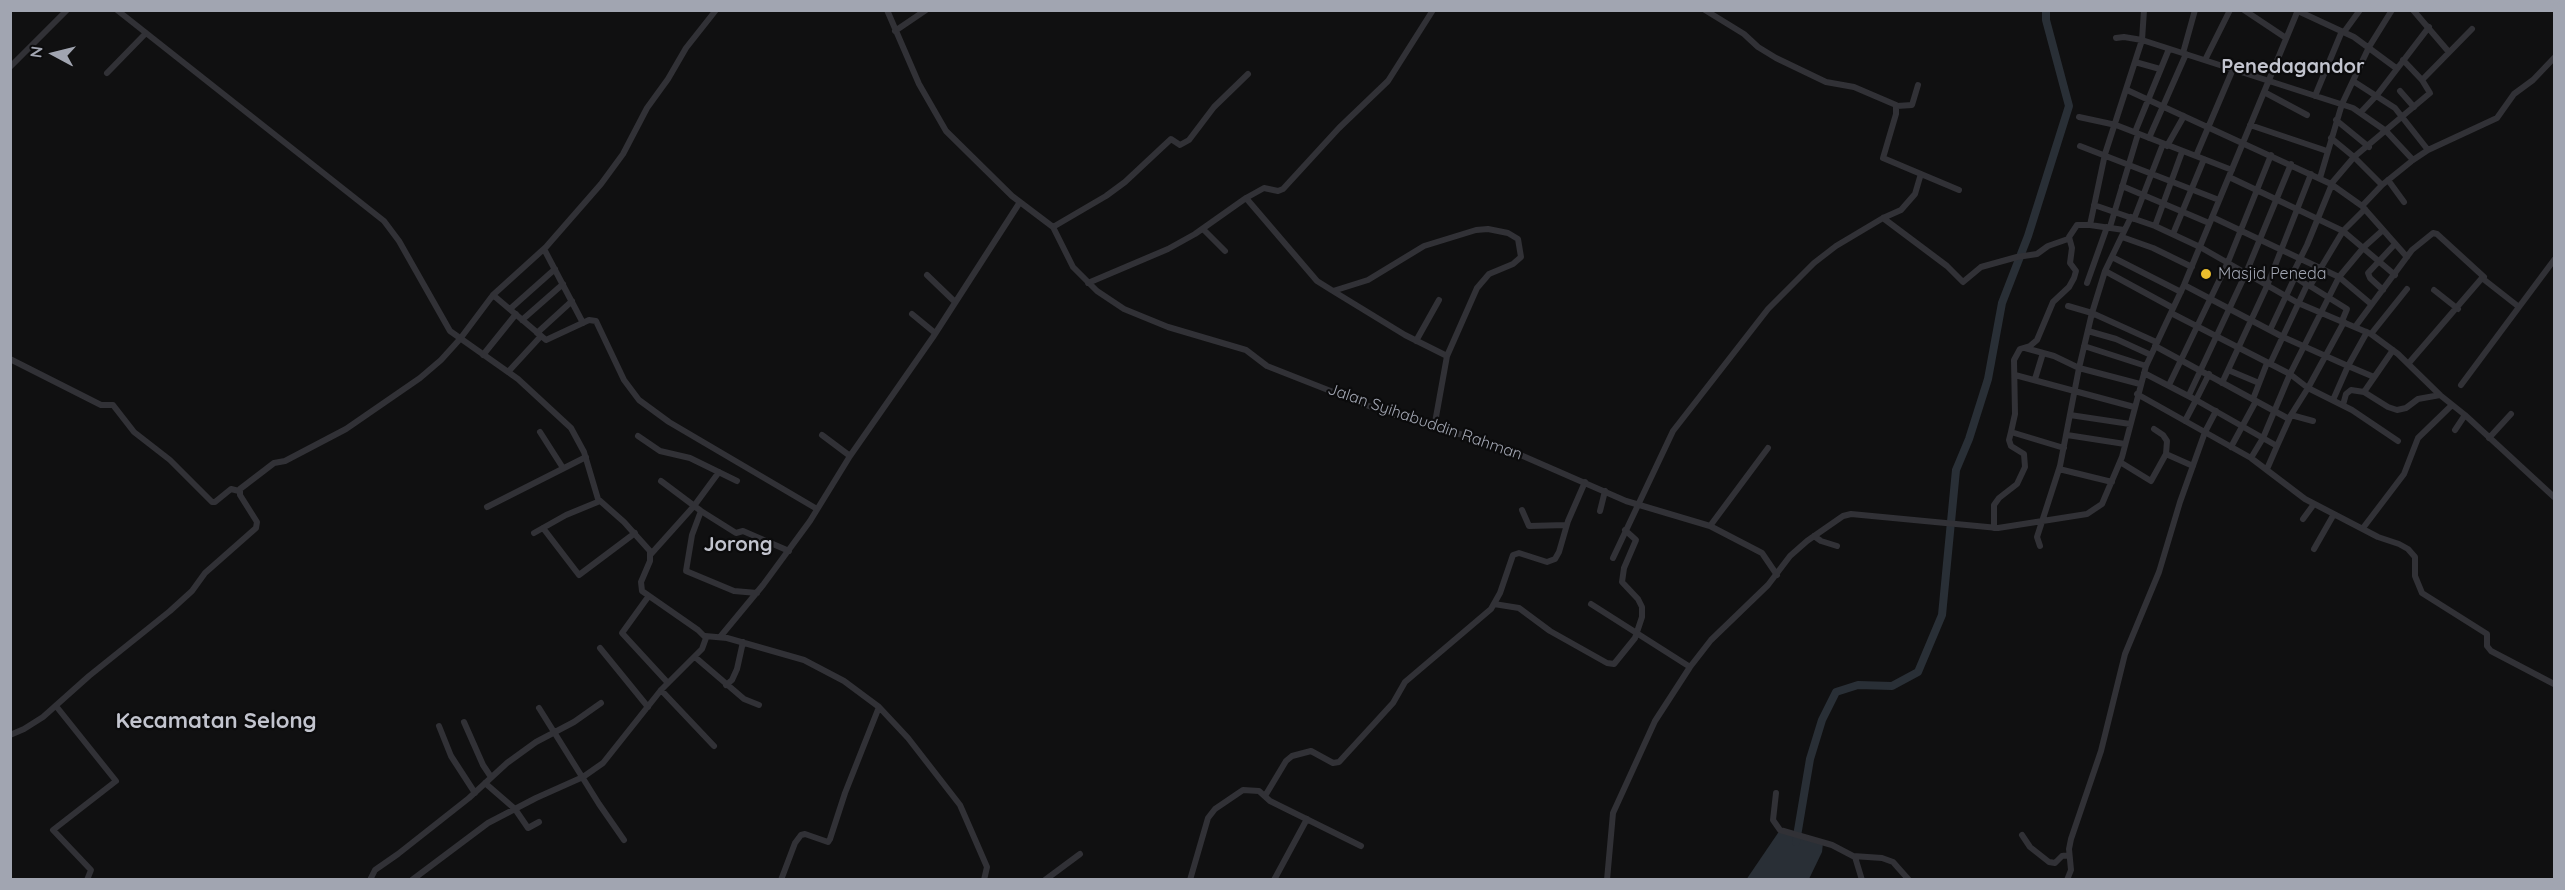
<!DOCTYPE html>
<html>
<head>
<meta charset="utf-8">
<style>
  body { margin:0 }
  #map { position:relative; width:2565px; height:890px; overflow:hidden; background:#101011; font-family:Quicksand,sans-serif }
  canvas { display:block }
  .frame { position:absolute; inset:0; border:12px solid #a1a5b1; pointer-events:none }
  .north { position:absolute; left:24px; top:24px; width:60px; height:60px; -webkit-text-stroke:4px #0b0b0c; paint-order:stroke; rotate:277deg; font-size:16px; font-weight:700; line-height:24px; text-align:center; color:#a1a5b1 }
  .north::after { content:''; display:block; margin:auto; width:21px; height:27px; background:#a1a5b1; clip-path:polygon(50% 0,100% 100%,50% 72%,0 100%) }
</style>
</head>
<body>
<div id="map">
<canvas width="2565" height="890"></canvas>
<div class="frame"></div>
<div class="north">N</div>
</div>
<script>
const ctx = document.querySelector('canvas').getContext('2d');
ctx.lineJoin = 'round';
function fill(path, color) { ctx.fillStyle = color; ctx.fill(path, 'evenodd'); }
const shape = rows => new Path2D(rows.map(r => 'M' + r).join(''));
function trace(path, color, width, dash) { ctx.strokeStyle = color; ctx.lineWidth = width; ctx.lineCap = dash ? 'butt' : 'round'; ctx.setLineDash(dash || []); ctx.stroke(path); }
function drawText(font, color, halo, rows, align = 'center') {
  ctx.font = font + ' Quicksand,sans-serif'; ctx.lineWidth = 4.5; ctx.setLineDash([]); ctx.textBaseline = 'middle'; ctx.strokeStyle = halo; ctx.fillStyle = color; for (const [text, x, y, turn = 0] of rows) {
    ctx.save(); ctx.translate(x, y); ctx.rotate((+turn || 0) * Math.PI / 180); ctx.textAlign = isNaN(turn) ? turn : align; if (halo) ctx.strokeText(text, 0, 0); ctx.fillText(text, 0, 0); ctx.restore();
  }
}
fill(shape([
  [1780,830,1823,843,1822,852,1809,879,1746,880]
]), '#292f36');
trace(shape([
  [1796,842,1810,759,1822,720,1836,692,1858,685,1892,686,1918,672,1942,615,1956,470,1969,439,1988,379,2002,303,2028,236,2069,106,2046,20,2046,10]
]), '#292f36', 8);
trace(shape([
  [117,10,384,221,399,241,450,331,518,379,571,428,584,452,598,499,624,522,650,551,650,561,641,582,642,591,698,630,706,638,702,649,661,690,603,763,583,777,536,798,488,823,412,880],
  [887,10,919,84,946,131,1012,196,1053,227,1073,267,1097,291,1124,309,1168,327,1246,350,1267,366,1379,410,1500,446,1626,501,1710,526,1762,553,1777,575],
  [2244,10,2286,38],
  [2413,10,2448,51],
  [2298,11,2354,37,2396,68],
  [895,31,926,10],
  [2344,32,2360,10],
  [2116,38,2124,37,2142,40,2353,108,2386,131,2413,160],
  [2183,53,2195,10],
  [2205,60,2230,10],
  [2135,62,2160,69],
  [10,67,67,10],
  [107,73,146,33],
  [2422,80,2472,29],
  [2353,81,2395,108,2428,150],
  [2127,90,2331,184,2362,206,2407,257],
  [2400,91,2414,107],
  [2264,92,2307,115],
  [2315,96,2342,31],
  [1897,106,1912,105,1918,85],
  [2361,112,2377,95,2429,27],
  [2079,117,2116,125,2232,170],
  [2336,120,2369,147],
  [2250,125,2327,151],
  [2135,132,2169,49],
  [2149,138,2186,54],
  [2331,138,2354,157,2382,185],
  [2080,146,2219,200],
  [2167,146,2184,116],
  [2196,156,2233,69],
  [1921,174,1959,190],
  [2229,177,2343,231,2395,275],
  [2320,178,2342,104,2369,47,2392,10],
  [2388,180,2404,202],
  [2331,184,2354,157,2430,93,2422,80,2403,60],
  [2122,186,2209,223],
  [1246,198,1264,188,1278,191,1283,189,1339,128,1388,81,1433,10],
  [2094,205,2155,226,2200,247,2298,303,2371,334,2398,354,2440,395,2465,415,2554,497],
  [2362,206,2382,185,2413,160,2428,150,2497,118,2514,94,2533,80,2554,58],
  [2212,217,2339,277,2371,304],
  [1883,218,1947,266,1963,282,1981,267,2017,257,2037,254,2048,246,2068,239],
  [2134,219,2163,144],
  [2155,226,2182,152],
  [1053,227,1106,196,1125,182,1171,139,1180,145,1189,140,1214,107,1248,74],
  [2110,227,2138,134],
  [1203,229,1225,251],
  [2124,230,2090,225,2105,154,2142,40,2144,10],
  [2173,234,2204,159],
  [2122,237,2153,248,2192,267],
  [544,249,583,323],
  [2112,257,2181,292],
  [2105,271,2173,308],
  [927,275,955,302],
  [1088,283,1168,249,1195,234,1246,198,1317,281,1333,291,1368,280,1424,246,1476,230,1488,229,1508,233,1518,239,1521,257,1513,264,1489,274,1477,288,1447,356,1434,428],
  [2087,283,2107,227],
  [2184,285,2283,337,2348,366,2367,332],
  [2307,285,2292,275,2307,245,2332,184],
  [2310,286,2347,309,2342,321],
  [2383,290,2370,278,2368,273,2395,244],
  [2434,290,2458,309],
  [1333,291,1405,335,1447,356],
  [493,295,546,340,589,320,596,321,624,380,639,400,669,422,817,509],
  [2068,306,2092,313,2105,271,2131,217],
  [510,309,555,269],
  [2171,313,2290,374,2308,388,2344,322],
  [912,314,935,333],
  [522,320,563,284],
  [2355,327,2412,250,2433,233,2437,234,2484,277],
  [2270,330,2294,279],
  [2088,331,2116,339,2151,355],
  [537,333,572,301],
  [2371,334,2407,289],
  [1416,341,1439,300],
  [2084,346,2146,366],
  [2155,346,2289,419],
  [2025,348,2054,356,2079,368,2060,466,2037,537,2040,546],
  [483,355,516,314],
  [10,359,101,405,113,405,134,432,170,460,212,502,215,502,231,489,239,491],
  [2270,364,2307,285,2310,286,2343,231,2365,209],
  [2408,364,2482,278,2519,307,2554,260],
  [2228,370,2259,383],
  [508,372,541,336],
  [2144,373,2196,400,2209,374],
  [2015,375,2134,407],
  [2035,379,2043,353],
  [2222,383,2267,286,2311,174],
  [2140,384,2079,368,2092,313,2156,342],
  [2169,385,2228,262,2271,155],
  [2461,385,2519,307],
  [2364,392,2393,350],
  [2137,394,2251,458,2305,499,2378,537,2399,544,2408,549,2415,557,2415,576,2422,593,2487,634,2487,646,2491,651,2554,684],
  [2189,395,2246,273,2291,164],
  [2253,399,2267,363],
  [2333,400,2348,366,2374,377],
  [2343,405,2346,394,2351,390,2364,392,2388,407,2397,410,2406,408,2418,399,2440,395],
  [2070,415,2130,424],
  [2291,415,2313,421],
  [2185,421,2196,400,2277,446,2267,469],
  [2154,429,2163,435,2167,441,2166,454],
  [2455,430,2465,415],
  [540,432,563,468],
  [822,435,850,456],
  [2067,435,2125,444],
  [638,436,660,451,690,458,737,481],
  [2489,438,2511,414],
  [2277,446,2291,415,2308,388,2352,410,2398,441],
  [2231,447,2256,401],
  [2064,448,2011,432,2015,414,2014,360,2020,349,2030,346,2037,340,2053,302,2069,287,2074,278,2076,271,2070,263,2072,248,2069,237,2077,225,2090,225],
  [2251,458,2263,438,2290,374,2339,277,2364,247,2383,230],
  [2120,462,2151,481,2166,454,2193,466],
  [2059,469,2112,482],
  [661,481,701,511,736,533,743,531,789,551],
  [487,507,586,457],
  [1522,510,1529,526,1566,525],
  [701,511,692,535,686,571,734,591,757,593],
  [1600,511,1605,491],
  [2303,519,2314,504],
  [1710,526,1768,448],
  [543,528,579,575,635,533],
  [1994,528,1994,505,1999,498,2017,484,2025,467,2024,454,2011,446,2009,440,2011,432],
  [2363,528,2404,474,2418,438,2452,405],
  [534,533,566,515,600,501],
  [1814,536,1821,541,1837,546],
  [2314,549,2334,514],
  [651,554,694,506,719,472],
  [1613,558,1673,431,1768,309,1814,263,1836,246,1883,218,1901,210,1915,194,1920,177,1921,174,1883,158,1896,114,1896,105,1854,87,1826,82,1776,58,1758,47,1744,34,1705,10],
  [648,597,622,633,668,683],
  [1494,604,1519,608,1550,631,1607,663,1614,664,1635,638,1642,617,1642,607,1638,599,1622,582,1624,568,1636,540,1625,530],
  [1591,604,1690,667],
  [705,636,727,638,804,660,844,681,879,707,908,738,960,805,987,867,984,880],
  [720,637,763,585,810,521,850,456,933,337,1020,202],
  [600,648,648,707],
  [695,657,744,699,759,705],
  [726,685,732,680,737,669,743,642],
  [661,690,714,746],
  [56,706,116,781,53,830,91,870,87,880],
  [539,708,599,804,624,840],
  [464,722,483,765,491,777],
  [439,726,451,756,475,793],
  [10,735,24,729,43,717,89,676,170,611,192,591,205,573,256,528,257,522,240,495,240,489,274,463,285,461,346,429,420,378,441,360,460,339,493,295,546,247,601,184,623,154,647,108,668,79,686,48,716,10],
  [485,783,515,809,528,828,539,822],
  [1776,793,1773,820,1780,830,1832,845,1853,856,1882,858,1893,862,1909,880],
  [1265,796,1286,761,1292,756,1311,751,1333,763,1339,762,1393,703,1405,682,1491,609,1500,593,1513,555,1519,553,1547,562,1555,559,1559,552,1568,521,1585,482],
  [2022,835,2030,847,2049,862,2055,863,2062,856,2069,855],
  [1855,857,1862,880],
  [370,880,375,870,398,854,469,798,507,763,536,742,574,722,601,703],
  [781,880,795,843,801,835,805,834,828,842,830,839,845,793,879,707],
  [1045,880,1080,854],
  [1190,880,1208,818,1215,809,1243,790,1259,791,1270,801,1361,846],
  [1274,880,1307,819],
  [1607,880,1613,813,1655,721,1690,667,1711,640,1768,585,1790,556,1807,541,1843,516,1851,514,1998,528,2087,514,2102,504,2122,457,2146,366,2184,285,2298,10],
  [2067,880,2071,870,2069,849,2071,839,2101,751,2125,654,2159,572,2180,502,2205,432,2216,411]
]), '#313136', 6);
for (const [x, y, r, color] of [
  [2206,274,6,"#ecbe2d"]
]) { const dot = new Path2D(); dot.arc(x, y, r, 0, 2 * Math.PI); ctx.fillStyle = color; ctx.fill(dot); trace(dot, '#0b0b0c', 2); }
drawText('16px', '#a1a5b1', '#0b0b0c', [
  ["Masjid Peneda",2218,274]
], 'left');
drawText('16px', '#a1a5b1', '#0b0b0c', [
  ["Jalan Syihabuddin Rahman",1425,422,19]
]);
drawText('bold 20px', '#c2c4ce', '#0b0b0c', [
  ["Penedagandor",2293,67],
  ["Jorong",738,545]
]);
drawText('bold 22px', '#c2c4ce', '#0b0b0c', [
  ["Kecamatan Selong",216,721]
]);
</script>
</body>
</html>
